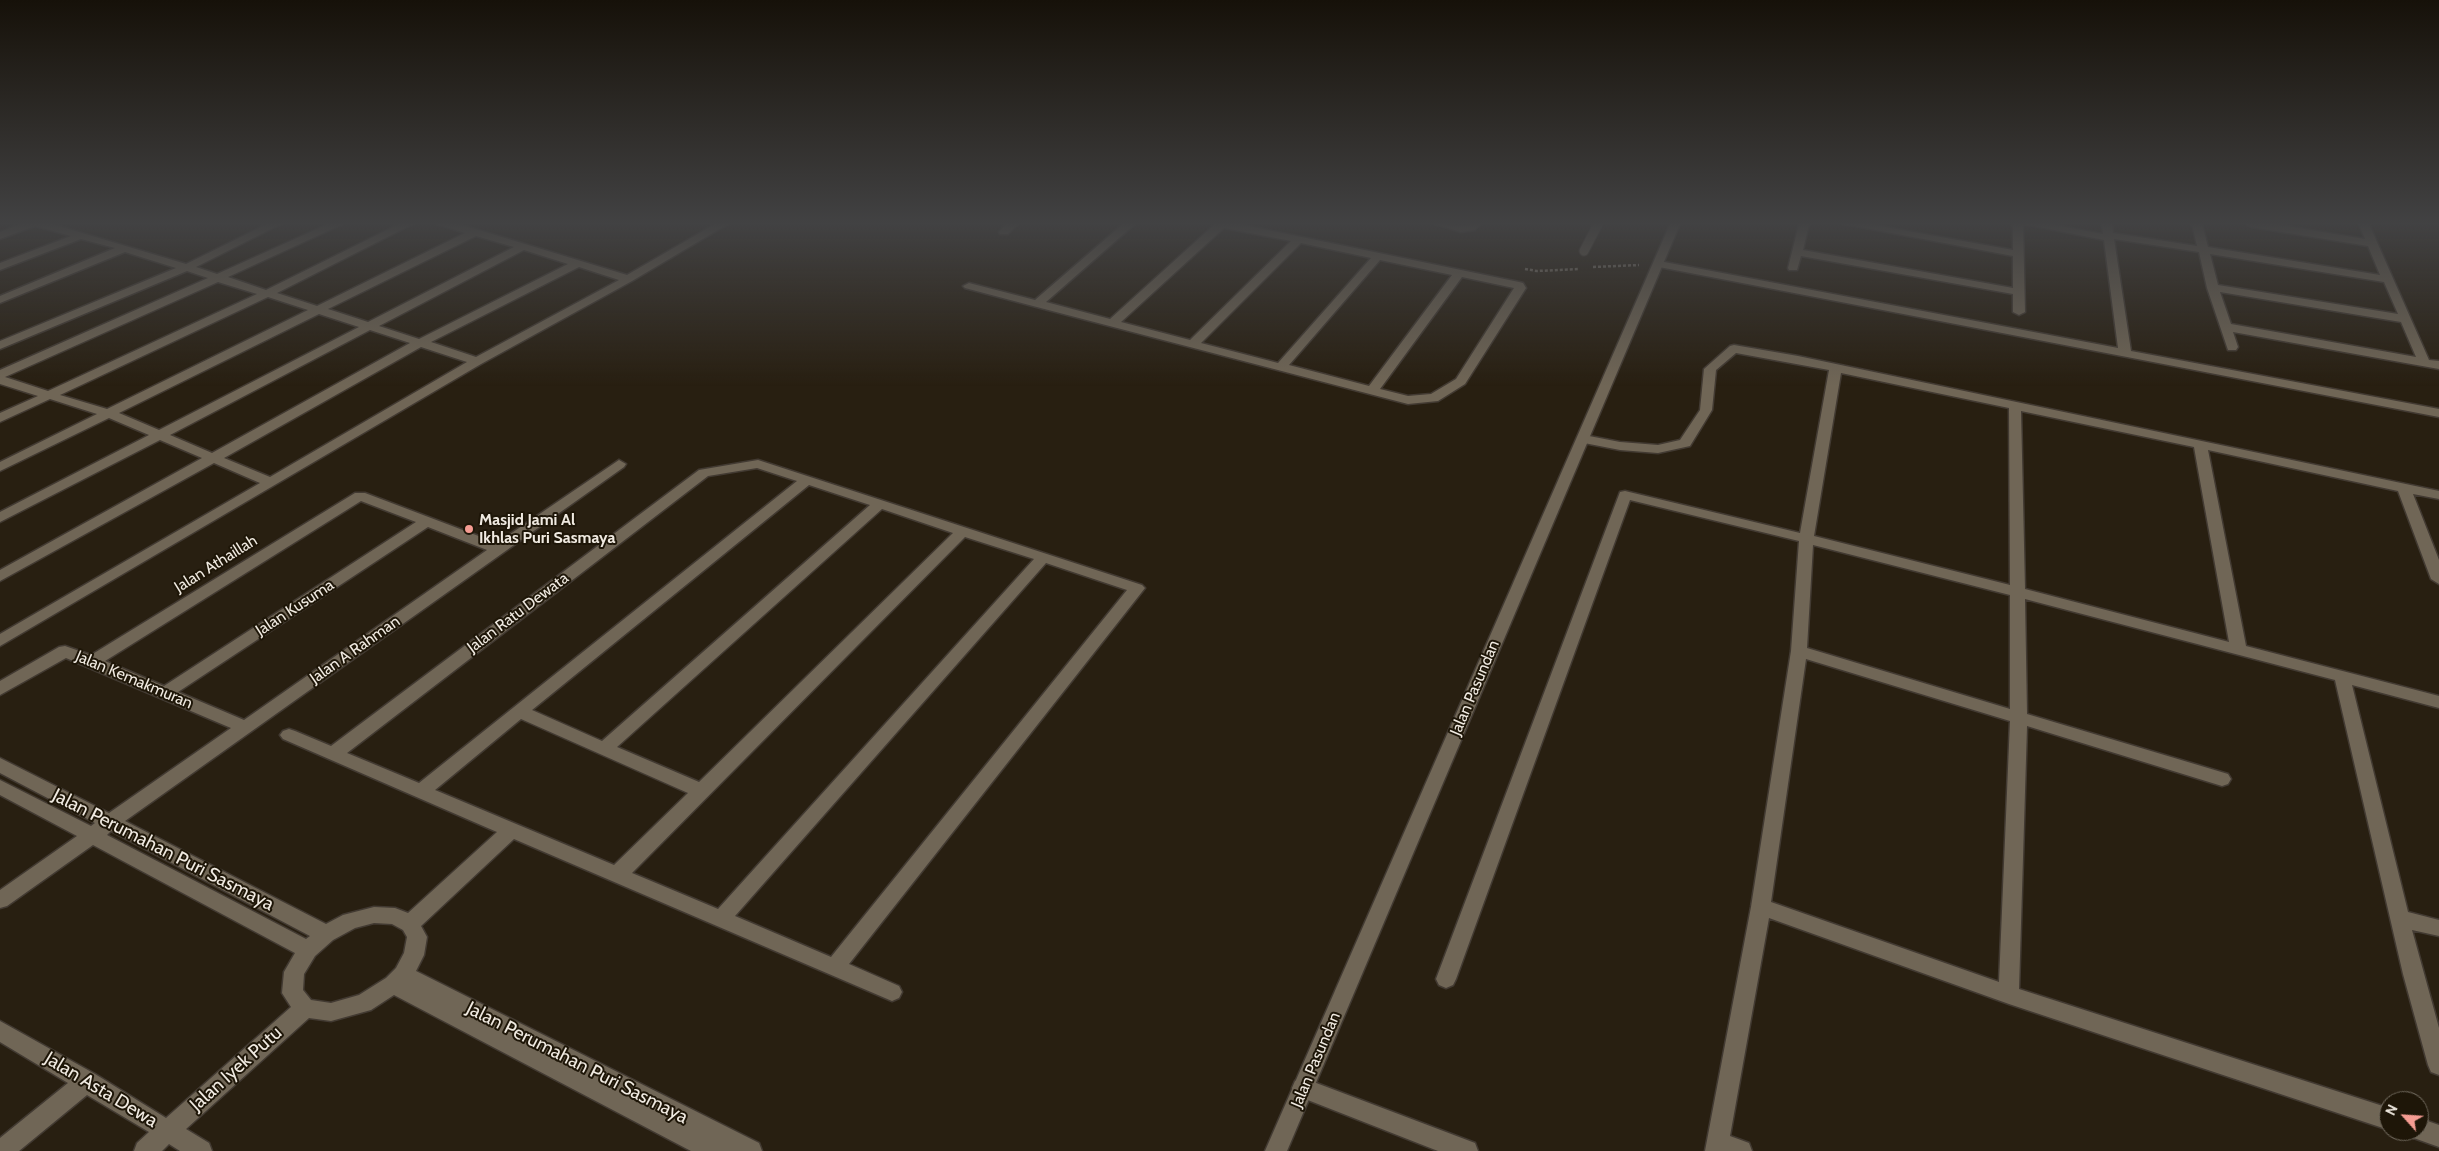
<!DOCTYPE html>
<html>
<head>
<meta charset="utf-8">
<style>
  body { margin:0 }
  #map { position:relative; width:2439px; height:1151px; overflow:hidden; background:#281f11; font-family:Cabin,sans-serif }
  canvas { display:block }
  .north { position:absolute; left:2379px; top:1091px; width:50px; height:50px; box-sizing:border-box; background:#1e1608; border:1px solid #726b5f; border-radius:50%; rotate:296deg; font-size:14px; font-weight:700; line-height:20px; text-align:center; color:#f0eae1 }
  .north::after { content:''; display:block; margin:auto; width:18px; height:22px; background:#f59c92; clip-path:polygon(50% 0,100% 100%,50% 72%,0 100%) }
</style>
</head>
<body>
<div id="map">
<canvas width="2439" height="1151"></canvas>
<div class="north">N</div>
</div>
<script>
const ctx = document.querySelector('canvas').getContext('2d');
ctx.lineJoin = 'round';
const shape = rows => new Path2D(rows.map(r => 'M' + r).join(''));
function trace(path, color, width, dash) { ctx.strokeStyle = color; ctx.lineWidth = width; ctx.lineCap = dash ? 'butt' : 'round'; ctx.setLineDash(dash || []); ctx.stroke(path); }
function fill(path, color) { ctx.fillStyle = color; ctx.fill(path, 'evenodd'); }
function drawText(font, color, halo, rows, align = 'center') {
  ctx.font = font + ' Cabin,sans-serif'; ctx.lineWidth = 4; ctx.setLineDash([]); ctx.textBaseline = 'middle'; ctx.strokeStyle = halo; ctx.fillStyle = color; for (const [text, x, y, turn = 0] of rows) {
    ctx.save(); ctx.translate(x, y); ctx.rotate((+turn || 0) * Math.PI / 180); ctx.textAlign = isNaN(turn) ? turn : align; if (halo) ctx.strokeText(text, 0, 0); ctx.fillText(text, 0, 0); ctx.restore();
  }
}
const lane = shape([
  [1584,251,1598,224]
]);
const street = shape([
  [21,224,52,224,186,264,267,224,281,224,196,267,217,274,328,224,343,224,228,277,266,290,399,224,413,224,277,293,317,306,465,233,437,224,457,224,479,230,627,275,715,224,728,224,632,281,481,364,0,646,0,634,260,483,214,463,0,581,0,570,202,458,160,440,0,522,0,512,149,435,109,418,0,471,0,462,97,414,50,399,0,422,0,413,38,396,0,384,0,370,208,278,187,271,0,349,0,341,176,268,125,252,0,303,0,296,115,248,81,239,0,270,0,263,71,236,35,226,0,239,0,232,21,224],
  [476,236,514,247,368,322,328,309,476,236],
  [524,250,568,264,419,339,379,326,524,250],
  [579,267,619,280,476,357,431,342,579,267],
  [218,282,257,294,48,391,5,377,218,282],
  [268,297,308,310,107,409,60,395,268,297],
  [319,314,359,327,159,430,119,413,319,314],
  [370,330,410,343,212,453,170,435,370,330],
  [421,347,467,362,270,477,224,458,421,347],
  [1006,224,1018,224,1008,234,1000,234,999,232,1006,224],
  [1123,224,1135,224,1046,302,1110,319,1215,224,1239,224,1519,282,1523,283,1526,288,1465,384,1438,401,1408,404,1033,306,965,288,963,286,969,283,1035,300,1123,224],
  [1224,228,1291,241,1190,340,1121,322,1224,228],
  [1301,243,1371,258,1278,363,1201,343,1301,243],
  [1380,260,1452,275,1369,386,1289,365,1380,260],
  [1462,277,1514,288,1456,379,1431,394,1408,396,1380,389,1462,277],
  [1435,224,1461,226,1480,224,1475,230,1461,232,1435,224],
  [1799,224,1809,224,1803,250,2013,288,2013,256,1844,224,1869,224,2013,250,2013,224,2023,224,2025,312,2019,315,2013,312,2013,294,1801,256,1797,270,1789,270,1788,268,1799,224],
  [2024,224,2049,224,2103,234,2102,224,2112,224,2113,233,2197,246,2192,224,2202,224,2208,247,2380,275,2368,246,2251,227,2246,224,2274,224,2365,239,2359,224,2369,224,2429,360,2439,361,2439,369,2233,332,2238,347,2236,350,2228,350,2207,288,2199,252,2114,239,2131,351,2439,409,2439,417,1659,267,1654,264,1659,261,2118,348,2104,240,2024,224],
  [2210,254,2384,282,2398,314,2218,285,2210,254],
  [2220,292,2401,322,2416,357,2231,324,2220,292],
  [1734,345,1798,356,2439,491,2439,499,2413,494,2439,560,2439,584,2431,579,2398,491,2208,450,2246,646,2439,696,2439,708,2352,685,2408,912,2439,920,2439,936,2412,930,2439,1028,2439,1075,2431,1072,2428,1065,2403,974,2335,680,2025,599,2027,714,2228,774,2231,779,2228,784,2222,786,2027,726,2019,989,2389,1108,2389,1130,2009,1004,1769,918,1730,1136,1749,1143,1752,1151,1705,1151,1751,907,1791,651,1799,541,1630,500,1456,979,1453,985,1446,988,1439,985,1436,979,1620,492,1625,491,1800,533,1829,370,1736,353,1716,370,1712,410,1690,446,1658,453,1620,450,1579,442,1577,439,1584,435,1620,442,1658,445,1680,440,1700,410,1704,369,1730,346,1734,345],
  [1841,373,2009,408,2010,585,1814,536,1841,373],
  [2021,411,2194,447,2229,642,2025,589,2021,411],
  [1813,545,2010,595,2010,709,1807,648,1813,545],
  [1806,659,2010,721,1999,982,1771,902,1806,659],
  [619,460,626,464,624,467,125,821,326,924,343,915,374,907,395,908,408,913,497,832,283,739,280,735,283,731,289,729,295,731,331,746,699,470,758,460,1142,585,1145,588,849,964,899,986,902,992,899,998,892,1001,514,839,421,926,427,937,424,955,416,971,759,1143,762,1151,691,1151,394,995,371,1010,331,1021,309,1018,186,1129,209,1143,212,1151,180,1151,169,1144,162,1151,134,1151,137,1143,149,1132,87,1095,19,1151,0,1151,0,1138,68,1083,0,1042,0,1021,95,1074,166,1118,291,1007,282,993,284,972,295,953,93,845,7,906,0,908,0,890,77,836,0,795,0,780,91,826,95,823,0,773,0,758,109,813,231,728,66,658,0,695,0,681,59,647,65,646,91,655,355,493,365,493,497,543,619,460],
  [757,468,797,481,419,783,347,753,708,476,757,468],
  [809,485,870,505,602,741,532,710,809,485],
  [361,501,416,522,164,686,105,661,361,501],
  [882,509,953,533,699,782,617,747,882,509],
  [428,527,487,550,244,720,178,692,428,527],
  [965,537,1034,559,718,909,632,873,965,537],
  [1046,563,1127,590,831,957,735,916,1046,563],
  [521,719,688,793,614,865,435,790,521,719],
  [111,831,310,936,306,939,107,835,111,831],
  [374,923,392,924,403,930,407,937,404,953,396,968,386,978,359,995,331,1003,311,1000,303,990,304,974,315,956,333,940,355,928,374,923],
  [1303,1078,1475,1143,1478,1151,1438,1151,1295,1095,1292,1088,1295,1081,1303,1078],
  [2419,1118,2439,1125,2439,1147,2411,1137,2409,1131,2419,1131,2419,1118]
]);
const secondary = shape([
  [1670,224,1680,224,1287,1151,1265,1151,1670,224]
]);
trace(lane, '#423a32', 11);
trace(street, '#423a32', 3);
trace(secondary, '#423a32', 3);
trace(shape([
  [1593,267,1639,265],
  [1525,269,1537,271,1579,269]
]), '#898176', 2.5, [3, 2]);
trace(lane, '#706656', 9);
fill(street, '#706656');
fill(secondary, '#706656');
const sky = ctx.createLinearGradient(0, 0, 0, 386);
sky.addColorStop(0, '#161109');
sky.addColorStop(0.58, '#424243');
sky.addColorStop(1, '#42424300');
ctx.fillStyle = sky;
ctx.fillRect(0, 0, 2439, 386);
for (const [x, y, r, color] of [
  [469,529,5,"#f59c92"]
]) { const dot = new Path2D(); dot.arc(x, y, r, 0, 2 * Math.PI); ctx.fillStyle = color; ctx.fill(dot); trace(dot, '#1e1608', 2); }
drawText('bold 16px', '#f0eae1', '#1e1608', [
  ["Masjid Jami Al",479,520],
  ["Ikhlas Puri Sasmaya",479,538]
], 'left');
drawText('16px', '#f0eae1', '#1e1608', [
  ["Jalan Athaillah",216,564,-32],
  ["Jalan Kusuma",295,608,-33],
  ["Jalan Ratu Dewata",518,613,-37],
  ["Jalan A Rahman",355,650,-35],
  ["Jalan Kemakmuran",134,680,23],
  ["Jalan Pasundan",1475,688,-67],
  ["Jalan Pasundan",1316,1060,-67]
]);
drawText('19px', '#f0eae1', '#1e1608', [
  ["Jalan Perumahan Puri Sasmaya",163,850,27],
  ["Jalan Perumahan Puri Sasmaya",577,1063,27],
  ["Jalan Iyek Putu",236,1069,-42],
  ["Jalan Asta Dewa",101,1090,31]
]);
</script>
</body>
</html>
